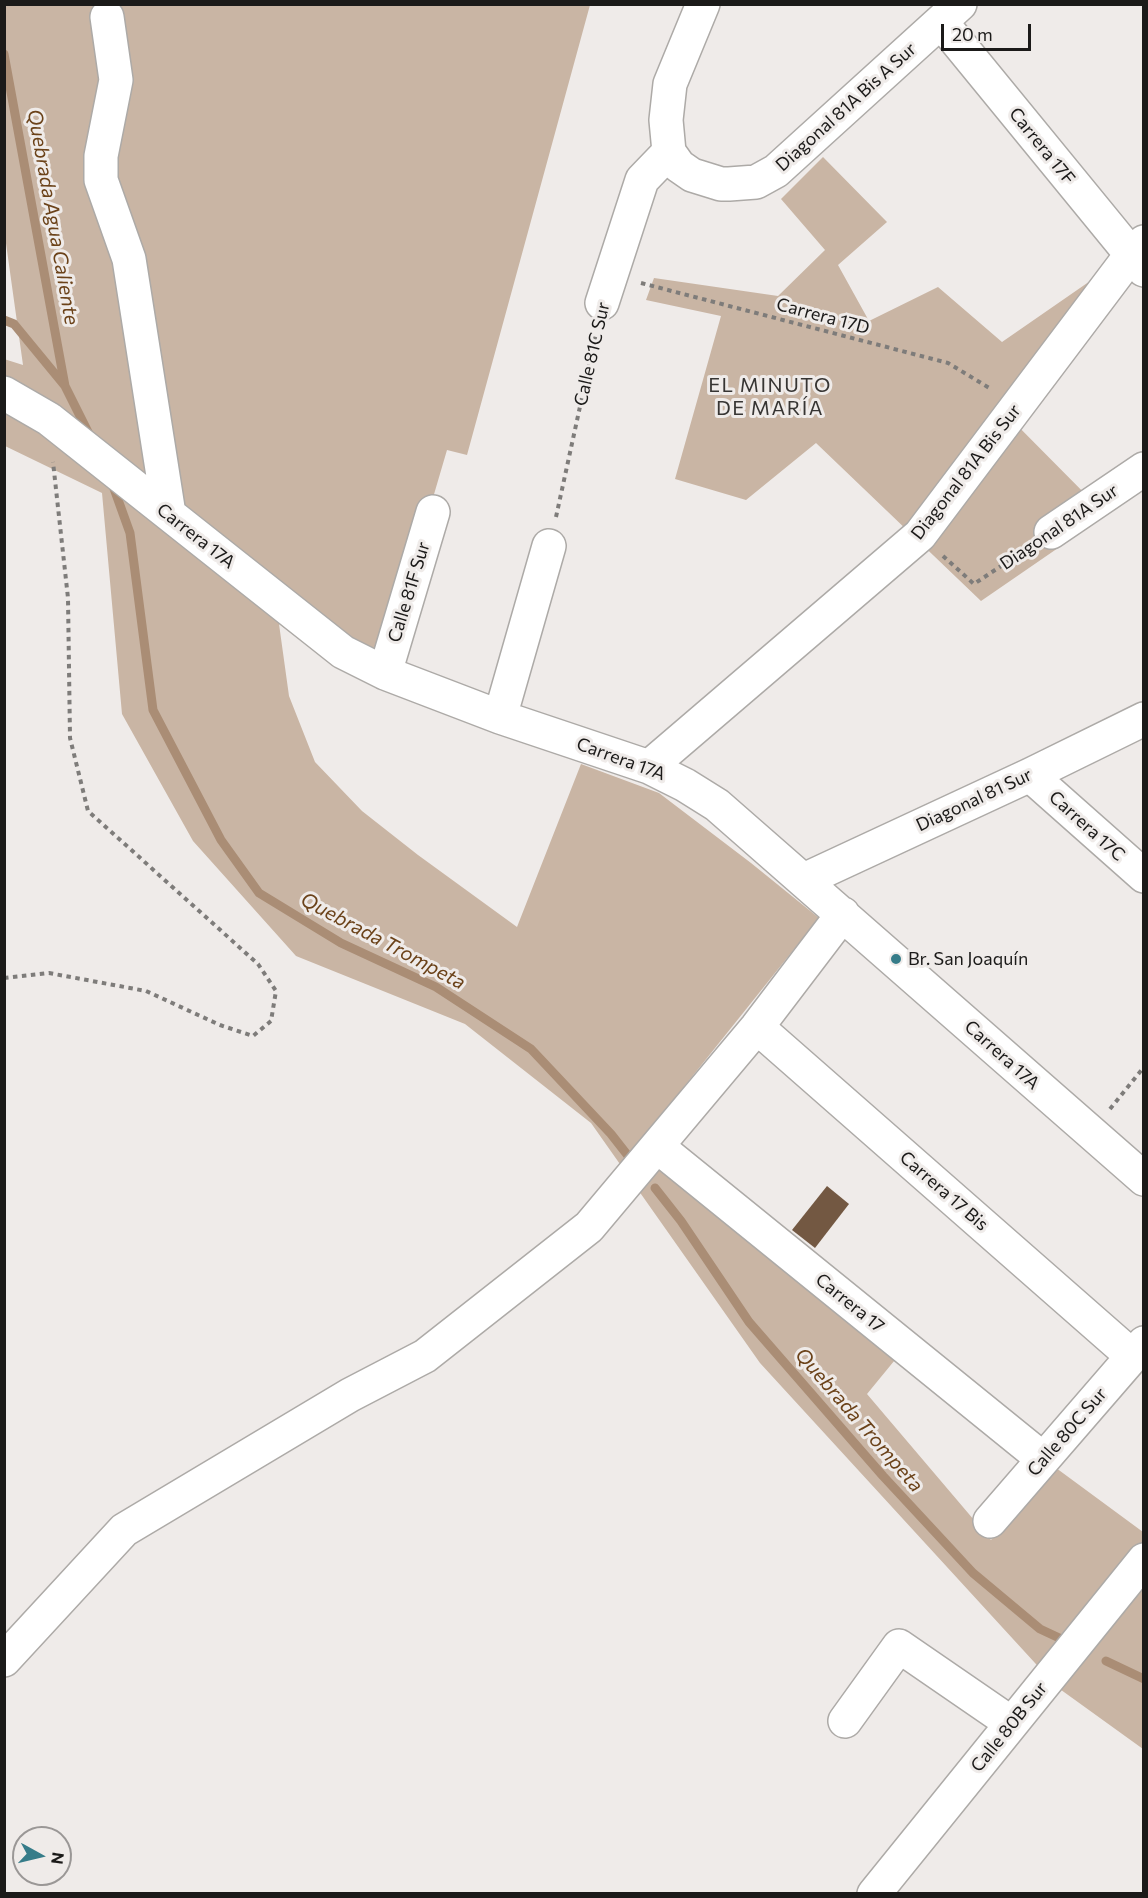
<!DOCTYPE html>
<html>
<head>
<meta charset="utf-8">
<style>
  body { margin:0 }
  #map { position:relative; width:1148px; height:1898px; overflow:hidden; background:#efebe9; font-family:Commissioner,sans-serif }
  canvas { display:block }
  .frame { position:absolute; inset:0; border:6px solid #1b1a19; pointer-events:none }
  .north { position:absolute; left:12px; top:1826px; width:60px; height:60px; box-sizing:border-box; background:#efebe9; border:2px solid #9a9796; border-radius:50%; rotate:98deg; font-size:16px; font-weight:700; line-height:24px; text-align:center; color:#1b1a19 }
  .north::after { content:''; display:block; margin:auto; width:21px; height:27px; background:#367c89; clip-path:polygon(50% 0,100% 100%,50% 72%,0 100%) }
  .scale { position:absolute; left:941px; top:24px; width:90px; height:27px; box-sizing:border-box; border:3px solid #1b1a19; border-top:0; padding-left:8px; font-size:18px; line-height:21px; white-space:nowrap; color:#1b1a19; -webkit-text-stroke:4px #efebe9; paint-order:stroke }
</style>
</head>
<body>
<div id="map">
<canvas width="1148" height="1898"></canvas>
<div class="frame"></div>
<div class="north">N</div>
<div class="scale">20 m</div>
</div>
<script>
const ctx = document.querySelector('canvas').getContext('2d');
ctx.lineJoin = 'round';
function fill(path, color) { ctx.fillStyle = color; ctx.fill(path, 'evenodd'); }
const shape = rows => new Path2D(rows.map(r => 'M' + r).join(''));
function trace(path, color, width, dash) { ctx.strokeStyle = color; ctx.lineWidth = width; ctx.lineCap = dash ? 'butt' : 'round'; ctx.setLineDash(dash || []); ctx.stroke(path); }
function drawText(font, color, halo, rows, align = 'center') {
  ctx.font = font + ' Commissioner,sans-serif'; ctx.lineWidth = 6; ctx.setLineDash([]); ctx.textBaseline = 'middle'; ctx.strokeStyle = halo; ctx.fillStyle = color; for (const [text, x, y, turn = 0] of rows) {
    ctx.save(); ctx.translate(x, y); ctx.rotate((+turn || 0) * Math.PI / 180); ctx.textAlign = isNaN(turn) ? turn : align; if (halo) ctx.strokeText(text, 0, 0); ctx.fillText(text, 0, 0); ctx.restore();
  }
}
fill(shape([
  [5,5,590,5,467,455,447,450,378,685,321,656,279,624,289,696,315,762,362,811,418,855,517,927,581,764,659,793,751,863,819,918,663,1113,655,1127,899,1355,867,1394,991,1540,1052,1465,1143,1532,1143,1749,1057,1687,760,1363,591,1123,465,1024,296,956,193,841,122,714,102,493,5,446,4,359,23,365,4,229],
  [823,157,887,222,838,265,869,321,938,287,1002,342,1106,270,997,405,1106,515,981,601,816,443,746,500,675,479,721,316,646,300,654,278,778,296,825,250,781,199]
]), '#c9b5a4');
trace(shape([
  [4,54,65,386],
  [4,320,14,324,65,386,90,436],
  [112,483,130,533,153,710,221,840,259,893,341,943,436,987,531,1049,611,1134,629,1157],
  [655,1188,681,1221,749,1322,883,1476,973,1573,1040,1629,1070,1643],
  [1106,1661,1144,1679]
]), '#aa8d75', 9);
fill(shape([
  [827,1186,849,1204,815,1248,792,1230]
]), '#735842');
const minor = shape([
  [703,4,670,84,666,120,669,152,679,166,692,175,721,184,729,184,756,182,776,171,960,4],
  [107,17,116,80,101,156,101,180,129,259,169,514],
  [941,22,1144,270],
  [602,303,642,180,669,152],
  [4,393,49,419,343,652,385,673,500,717,649,767,685,785,717,805,1144,1179],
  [1051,532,1144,469],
  [385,673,433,512],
  [500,717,549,546],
  [649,767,920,535,1131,255,1144,242],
  [1030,775,1144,876],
  [804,880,1030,775,1144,719],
  [757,1027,1132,1356],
  [658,1147,1043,1459],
  [990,1521,1144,1343],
  [4,1660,124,1530,350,1395,425,1356,589,1227,757,1027,843,914],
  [845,1721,899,1646,1011,1723],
  [874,1894,1144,1560]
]);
trace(minor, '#adaaa7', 36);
trace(shape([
  [641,283,948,363,991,389],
  [556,517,596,333],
  [943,556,974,584,1025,550],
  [4,978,49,973,146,991,220,1025,253,1036,271,1021,276,991,258,964,88,811,70,738,68,598,53,462],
  [1110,1109,1144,1067]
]), '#7e7c7a', 4, [4.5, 4.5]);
trace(minor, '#fff', 33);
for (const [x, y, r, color] of [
  [896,959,6,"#367c89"]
]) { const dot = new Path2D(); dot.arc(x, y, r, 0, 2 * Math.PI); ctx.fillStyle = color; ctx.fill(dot); trace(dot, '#efebe9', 2); }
drawText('18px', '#1b1a19', '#efebe9', [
  ["Diagonal 81A Bis A Sur",846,107,-42],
  ["Carrera 17F",1042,146,51],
  ["Carrera 17D",823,316,15],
  ["Calle 81C Sur",592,354,-77],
  ["Diagonal 81A Bis Sur",966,472,-52],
  ["Diagonal 81A Sur",1059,527,-34],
  ["Carrera 17A",196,536,38],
  ["Calle 81F Sur",409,592,-73],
  ["Carrera 17A",621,759,20],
  ["Diagonal 81 Sur",974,800,-25],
  ["Carrera 17C",1087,826,42],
  ["Carrera 17A",1002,1055,42],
  ["Carrera 17 Bis",944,1191,41],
  ["Carrera 17",850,1303,39],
  ["Calle 80C Sur",1067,1432,-49],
  ["Calle 80B Sur",1009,1727,-51]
]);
drawText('18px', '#1b1a19', '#efebe9', [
  ["Br. San Joaquín",908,959]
], 'left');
drawText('italic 20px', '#6b4219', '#efebe9', [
  ["Quebrada Agua Caliente",53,217,80],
  ["Quebrada Trompeta",383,941,28],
  ["Quebrada Trompeta",859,1420,49]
]);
ctx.letterSpacing = '1.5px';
drawText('20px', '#373533', '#efebe9', [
  ["EL MINUTO",770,385],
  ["DE MARÍA",770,408]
]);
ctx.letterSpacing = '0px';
</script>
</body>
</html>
